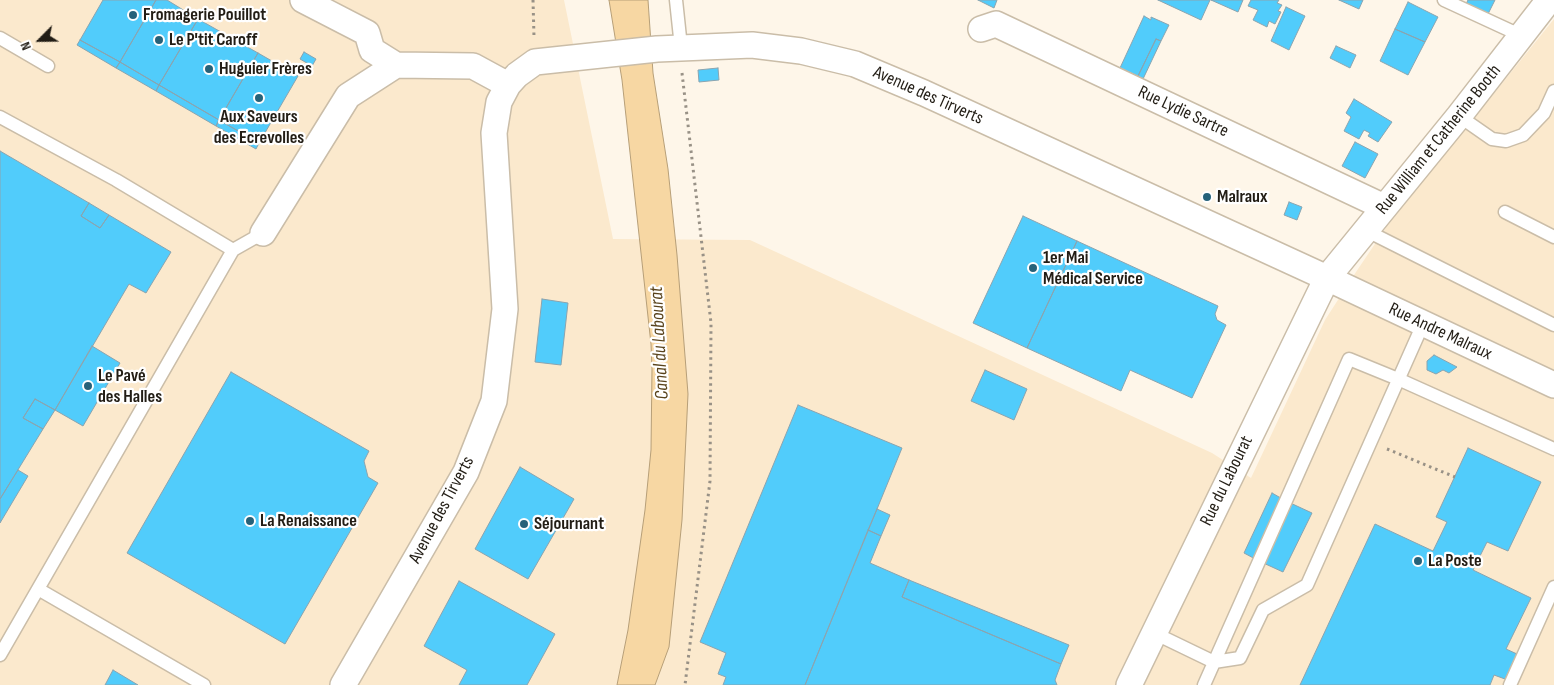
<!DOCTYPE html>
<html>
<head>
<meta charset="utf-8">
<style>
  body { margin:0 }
  #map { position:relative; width:1554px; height:685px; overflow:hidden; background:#fef6e9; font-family:"Sofia Sans Condensed",sans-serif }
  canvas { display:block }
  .north { position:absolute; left:15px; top:15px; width:50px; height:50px; -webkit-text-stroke:4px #fff; paint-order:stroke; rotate:247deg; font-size:14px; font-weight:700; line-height:20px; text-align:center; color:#221d15 }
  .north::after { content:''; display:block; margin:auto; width:18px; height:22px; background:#221d15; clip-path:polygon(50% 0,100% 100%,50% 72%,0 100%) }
</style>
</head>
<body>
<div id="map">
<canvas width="1554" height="685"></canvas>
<div class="north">N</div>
</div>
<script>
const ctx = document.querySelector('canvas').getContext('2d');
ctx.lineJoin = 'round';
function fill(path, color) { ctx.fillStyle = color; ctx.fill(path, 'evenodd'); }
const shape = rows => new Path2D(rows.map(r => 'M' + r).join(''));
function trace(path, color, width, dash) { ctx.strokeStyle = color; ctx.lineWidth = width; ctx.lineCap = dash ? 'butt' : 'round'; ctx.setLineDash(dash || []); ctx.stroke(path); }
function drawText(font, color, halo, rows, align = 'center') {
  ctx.font = font + ' "Sofia Sans Condensed",sans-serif'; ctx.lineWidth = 4.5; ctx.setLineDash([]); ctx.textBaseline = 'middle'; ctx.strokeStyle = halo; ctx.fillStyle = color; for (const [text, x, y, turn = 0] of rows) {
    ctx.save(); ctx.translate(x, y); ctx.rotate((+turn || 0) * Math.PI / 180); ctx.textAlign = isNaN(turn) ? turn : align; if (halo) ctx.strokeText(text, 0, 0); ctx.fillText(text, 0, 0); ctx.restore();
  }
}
fill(shape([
  [0,0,564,0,613,239,750,240,1212,453,1251,478,1325,320,1356,272,1387,226,1554,19,1554,685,0,685]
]), '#fbe9cd');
const water = shape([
  [609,0,648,0,653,73,668,169,677,255,688,394,682,520,669,647,655,685,617,685,628,630,645,510,651,450,652,369,651,344,622,80,609,0]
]);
fill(water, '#f7d7a3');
trace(water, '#b79f78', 1);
const building = shape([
  [103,0,156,0,120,62,80,40,103,0],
  [156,0,167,0,198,19,159,85,120,62,156,0],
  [978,0,997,0,994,8,978,0],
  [1158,0,1210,0,1201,20,1158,0],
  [1211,0,1243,0,1238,12,1211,0],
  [1251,0,1279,0,1277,3,1282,5,1278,11,1281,12,1275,24,1269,21,1267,27,1253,20,1258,10,1248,6,1251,0],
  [1339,0,1363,0,1359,9,1339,0],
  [1468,0,1495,0,1488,14,1466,4,1468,0],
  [1408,2,1438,17,1425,42,1395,29,1408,2],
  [1286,7,1305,16,1289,50,1271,41,1286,7],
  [1144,16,1151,20,1151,17,1169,25,1161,41,1156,39,1138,76,1120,68,1144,16],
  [198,19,258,53,219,120,159,85,198,19],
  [1395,29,1425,42,1408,75,1380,61,1395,29],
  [1156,39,1161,41,1143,79,1138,76,1156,39],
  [80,40,120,62,116,68,77,45,80,40],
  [1336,46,1356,55,1350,68,1330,58,1336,46],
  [304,52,316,59,312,66,300,59,304,52],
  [258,53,298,76,259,143,219,120,258,53],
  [120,62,159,85,156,91,116,68,120,62],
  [718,68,719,80,699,82,698,70,718,68],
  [159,85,219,120,216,126,156,91,159,85],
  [1354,99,1392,122,1378,142,1368,136,1370,133,1364,130,1359,139,1344,131,1351,117,1346,113,1354,99],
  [219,120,259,143,256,149,216,126,219,120],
  [1355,142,1378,154,1365,178,1342,166,1355,142],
  [0,151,89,203,81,216,100,228,109,215,171,252,146,293,129,284,55,410,35,399,23,418,43,429,0,499,0,151],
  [1289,202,1302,207,1297,220,1284,215,1289,202],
  [89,203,109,215,100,228,81,216,89,203],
  [1023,216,1077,241,1027,348,973,323,1023,216],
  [1077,241,1218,306,1215,314,1217,320,1226,325,1192,398,1130,370,1121,391,1027,348,1077,241],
  [542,299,568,303,561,365,535,362,542,299],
  [92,346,120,363,83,426,55,410,92,346],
  [1434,355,1457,367,1449,373,1443,370,1436,374,1427,370,1427,361,1434,355],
  [985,370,1027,389,1014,420,971,401,985,370],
  [231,372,369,451,364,461,368,477,378,483,285,644,127,553,231,372],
  [35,399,55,410,43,429,23,418,35,399],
  [798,405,902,448,805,685,723,685,726,677,718,674,726,653,700,642,798,405],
  [1468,448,1541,482,1508,551,1487,542,1473,570,1531,598,1506,649,1517,654,1505,679,1494,675,1490,685,1300,685,1375,524,1433,551,1447,522,1436,517,1468,448],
  [520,467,574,499,528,579,475,549,520,467],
  [18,470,28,476,0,523,0,499,18,470],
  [1272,493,1286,501,1259,561,1244,553,1272,493],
  [1286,501,1312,513,1283,572,1259,561,1286,501],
  [877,509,890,515,881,536,868,530,877,509],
  [868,530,881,536,870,563,909,580,902,597,1061,664,1055,680,1057,685,805,685,868,530],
  [909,580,1069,645,1061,664,902,597,909,580],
  [459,581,555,634,527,685,459,685,467,670,424,646,459,581],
  [113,670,138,685,105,685,113,670]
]);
fill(building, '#51ccfb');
trace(building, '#8ba4af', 1);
const lane = shape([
  [676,0,681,47],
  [1444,0,1522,36],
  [0,38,48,66],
  [1459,116,1492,139,1506,141,1523,135,1544,113,1554,91],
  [0,117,116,180,233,250],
  [1505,212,1554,237],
  [1367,231,1554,325],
  [38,589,204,685],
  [1154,633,1214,662,1240,658,1263,610,1307,585,1423,324],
  [0,655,233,250,263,233],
  [1204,685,1349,359,1398,379,1554,449],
  [1510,685,1554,587]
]);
const street = shape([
  [303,0,367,33,372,50,396,65,473,66,508,85],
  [981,29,996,24,1384,207],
  [263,233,348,96,396,65],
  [343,685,466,472,494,401,505,309,494,133,499,102,508,85,517,75,535,62,657,49,752,45,801,51,855,64,924,93,1327,278,1554,385],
  [1129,685,1327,278,1459,116,1549,0]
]);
trace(lane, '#cabda8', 15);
trace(street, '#cabda8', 28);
trace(shape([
  [533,0,534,37],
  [682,73,711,323,710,481,685,685],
  [1387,449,1455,477]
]), '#989186', 3, [2.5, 4]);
trace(lane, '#fff', 12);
trace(street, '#fff', 25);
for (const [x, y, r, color] of [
  [133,15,5,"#26627a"],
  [159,40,5,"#26627a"],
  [209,69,5,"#26627a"],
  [259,98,5,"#26627a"],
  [1207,197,5,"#26627a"],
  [1033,268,5,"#26627a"],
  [88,386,5,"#26627a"],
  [250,521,5,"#26627a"],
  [524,524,5,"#26627a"],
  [1418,561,5,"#26627a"]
]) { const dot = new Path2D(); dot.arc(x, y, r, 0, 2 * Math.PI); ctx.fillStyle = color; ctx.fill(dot); trace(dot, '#fff', 2); }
drawText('bold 18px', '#221d15', '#fff', [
  ["Fromagerie Pouillot",143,15],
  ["Le P'tit Caroff",169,40],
  ["Huguier Frères",219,69],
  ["Aux Saveurs",259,117,"center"],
  ["des Ecrevolles",259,138,"center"],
  ["Malraux",1217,197],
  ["1er Mai",1043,258],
  ["Médical Service",1043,279],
  ["Le Pavé",98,376],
  ["des Halles",98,397],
  ["La Renaissance",260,521],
  ["Séjournant",534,524],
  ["La Poste",1428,561]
], 'left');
drawText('18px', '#221d15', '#fff', [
  ["Avenue des Tirverts",928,96,24],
  ["Rue Lydie Sartre",1183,112,25],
  ["Rue William et Catherine Booth",1439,140,-51],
  ["Rue Andre Malraux",1440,332,25],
  ["Rue du Labourat",1227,481,-64],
  ["Avenue des Tirverts",442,510,-62]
]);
drawText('italic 19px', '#59431c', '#fff', [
  ["Canal du Labourat",660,343,-93]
]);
</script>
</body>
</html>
